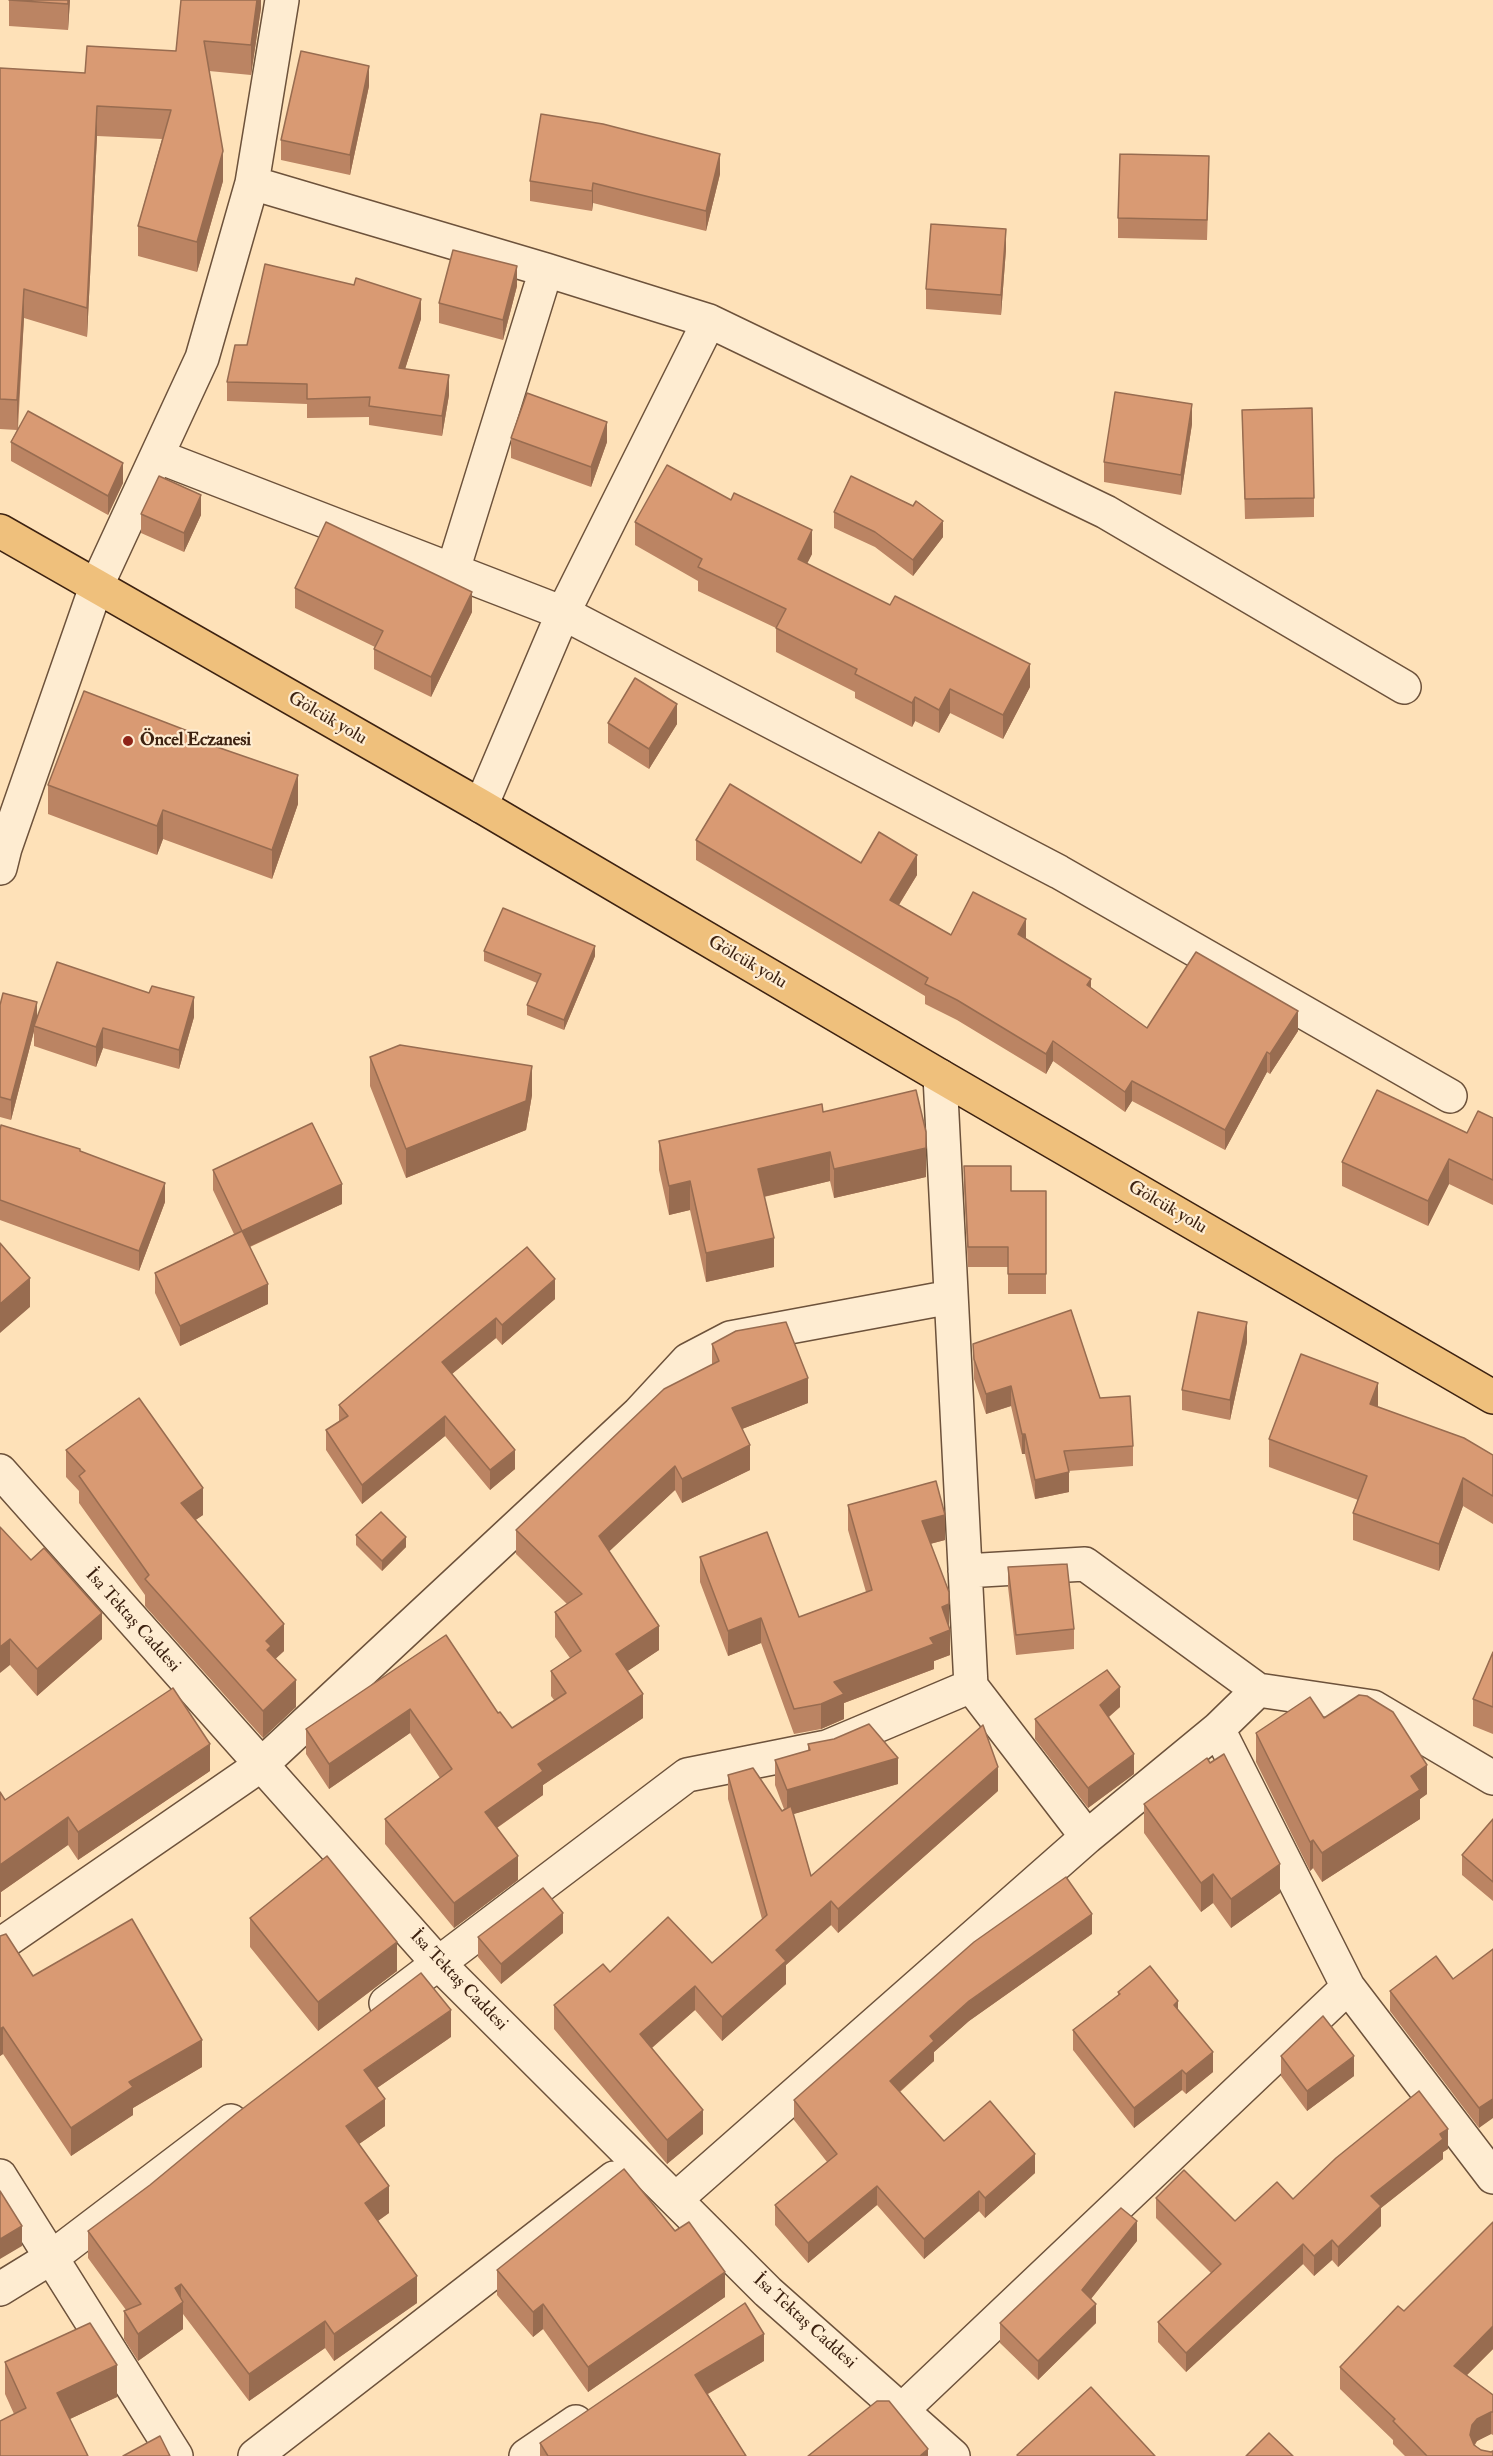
<!DOCTYPE html>
<html>
<head>
<meta charset="utf-8">
<style>
  body { margin:0 }
  canvas { display:block; background:#fee1b8 }
</style>
</head>
<body>
<canvas width="1493" height="2456"></canvas>
<script>
const ctx = document.querySelector('canvas').getContext('2d');
ctx.lineJoin = 'round';
const shape = rows => new Path2D(rows.map(r => 'M' + r).join(''));
function trace(path, color, width, dash) { ctx.strokeStyle = color; ctx.lineWidth = width; ctx.lineCap = dash ? 'butt' : 'round'; ctx.setLineDash(dash || []); ctx.stroke(path); }
function fill(path, color) { ctx.fillStyle = color; ctx.fill(path, 'evenodd'); }
function drawText(font, color, halo, rows, align = 'center') {
  ctx.font = font + ' "IM FELL Double Pica",serif'; ctx.lineWidth = 4.5; ctx.setLineDash([]); ctx.textBaseline = 'middle'; ctx.strokeStyle = halo; ctx.fillStyle = color; for (const [text, x, y, turn = 0] of rows) {
    ctx.save(); ctx.translate(x, y); ctx.rotate((+turn || 0) * Math.PI / 180); ctx.textAlign = isNaN(turn) ? turn : align; if (halo) ctx.strokeText(text, 0, 0); ctx.fillText(text, 0, 0); ctx.restore();
  }
}
const minor = shape([
  [252,183,546,270,709,321,1106,512,1404,687],
  [157,456,563,613,1059,872,1450,1096],
  [453,570,546,270],
  [481,806,563,613,709,321],
  [0,868,5,848,96,587,202,358,252,183,282,0],
  [940,1076,971,1686],
  [0,1471,438,1963,768,2292,953,2456],
  [965,1571,1085,1564,1258,1690,1218,1729,1087,1837],
  [1258,1690,1373,1707,1493,1778],
  [1218,1729,1348,1987,1493,2177],
  [0,1945,261,1765,639,1413,688,1360,730,1338,951,1297],
  [386,2003,687,1775,827,1747,971,1686,1087,1837,676,2199],
  [0,2176,176,2456],
  [0,2289,52,2257,231,2121],
  [902,2410,1348,1987],
  [255,2456,614,2178],
  [526,2456,576,2422]
]);
const major = shape([
  [0,531,481,806,940,1076,1493,1397]
]);
trace(minor, '#6d523b', 36);
trace(major, '#3d2211', 36);
trace(minor, '#feecd1', 33);
trace(major, '#efc07c', 33);
fill(shape([
  [9,0,70,0,68,30,9,26],
  [261,0,261,8,251,75,209,71,223,181,197,272,138,256,138,226,162,139,97,136,87,337,24,318,18,429,123,483,108,515,11,461,11,442,17,430,0,429,0,68,85,73,176,51],
  [369,86,350,175,281,160,281,140],
  [720,174,706,231,593,203,592,211,530,201,530,181],
  [1209,176,1207,240,1118,238,1118,218],
  [1006,249,1001,315,926,309,926,289],
  [517,286,503,340,439,323,439,303],
  [421,319,405,369,449,395,442,436,369,425,369,417,307,418,307,404,227,401,227,382,247,345],
  [1242,410,1314,498,1314,517,1245,519],
  [1192,424,1181,495,1104,482,1104,462],
  [511,438,607,442,591,487,511,458],
  [834,512,943,537,913,576,875,547,834,528],
  [141,514,201,515,184,552,141,533],
  [635,522,812,554,807,563,1030,687,1003,739,950,713,939,733,915,721,912,727,855,698,855,692,776,652,776,628,698,591,698,581,635,545],
  [295,588,472,612,431,697,374,669,374,649,375,647,295,608],
  [608,723,677,724,649,769,608,743],
  [193,739,298,804,272,879,163,839,157,855,48,814,48,785],
  [696,840,861,863,917,875,899,905,951,935,1026,939,1091,988,1147,1028,1298,1031,1270,1074,1267,1072,1225,1150,1132,1101,1125,1112,1053,1061,1046,1074,957,1020,925,1004,925,996,696,860],
  [484,951,595,956,564,1030,527,1015,527,1005,537,983,484,961],
  [0,1005,37,1020,194,1017,179,1069,103,1048,96,1067,34,1046,34,1031,11,1120,0,1117],
  [370,1057,532,1095,526,1130,406,1178,370,1086],
  [823,1112,926,1177,834,1198,830,1181,764,1197,774,1267,706,1282,690,1210,669,1215,659,1170,659,1141],
  [1493,1118,1493,1205,1449,1184,1428,1226,1342,1186,1342,1162,1467,1133],
  [0,1130,165,1202,139,1271,0,1220],
  [964,1166,1011,1191,1046,1191,1046,1294,1008,1294,1008,1267,968,1267,964,1186],
  [213,1170,342,1204,250,1247,268,1304,180,1346,155,1293,155,1273,234,1234,213,1190],
  [527,1247,555,1299,502,1345,496,1338,452,1374,515,1469,490,1490,445,1436,362,1504,326,1450,326,1430,339,1421,339,1405],
  [1247,1342,1230,1420,1182,1410,1182,1390],
  [712,1344,808,1403,742,1429,750,1470,682,1503,675,1490,609,1551,659,1650,627,1671,643,1718,543,1785,543,1795,497,1828,518,1880,454,1928,385,1844,385,1819,440,1778,410,1733,329,1789,306,1754,306,1729,446,1635,498,1713,512,1728,554,1700,551,1696,551,1671,570,1658,555,1637,555,1612,567,1604,516,1554,516,1530,712,1365],
  [973,1344,1100,1398,1133,1446,1133,1466,1068,1471,1069,1492,1035,1499,1025,1454,1022,1454,1011,1406,986,1414,974,1379],
  [1378,1407,1493,1455,1493,1524,1463,1506,1439,1571,1353,1540,1353,1513,1358,1500,1269,1467,1269,1439],
  [66,1450,203,1515,195,1520,284,1651,275,1659,296,1707,263,1738,145,1606,145,1595,79,1503,79,1491,66,1477],
  [848,1505,945,1540,930,1544,949,1629,950,1655,934,1661,934,1669,844,1703,844,1719,821,1729,794,1734,761,1643,728,1656,700,1582,700,1557,799,1617,866,1592,848,1530],
  [0,1527,102,1639,37,1696,10,1665],
  [356,1535,406,1547,382,1571,356,1545],
  [1008,1567,1074,1629,1074,1649,1016,1655,1008,1587],
  [1493,1652,1493,1734,1473,1726,1473,1699],
  [1120,1707,1109,1717,1134,1774,1088,1808,1035,1739,1035,1719],
  [1324,1718,1427,1794,1420,1799,1420,1819,1322,1882,1313,1868,1310,1871,1256,1762,1256,1733],
  [808,1744,898,1784,793,1814,811,1876,998,1791,838,1933,831,1925,786,1965,786,1984,722,2041,695,2010,652,2048,703,2134,667,2164,554,2029,554,2005,610,1972,712,1963,762,1919,728,1799,728,1775,782,1811,784,1809,775,1785,775,1760,808,1751],
  [210,1771,78,1860,68,1845,1,1892,1,1917,0,1792,5,1800],
  [1144,1804,1280,1893,1231,1928,1213,1903,1201,1912,1144,1833],
  [1493,1819,1493,1901,1462,1875,1462,1855],
  [250,1918,397,1971,318,2031,250,1947],
  [563,1933,501,1984,478,1957,478,1937],
  [1092,1934,969,2021,934,2052,934,2061,900,2092,944,2141,1035,2173,985,2218,979,2211,924,2259,877,2205,808,2263,775,2225,775,2205,827,2162,794,2120,794,2100],
  [0,1936,33,1976,202,2067,133,2108,133,2115,71,2156,3,2054,0,2056],
  [1493,1949,1479,2128,1390,2011,1390,1991,1453,1979],
  [1118,1992,1178,2011,1213,2072,1186,2094,1182,2090,1134,2128,1073,2050,1073,2030,1118,1995],
  [451,2037,377,2088,385,2126,359,2144,389,2213,378,2221,417,2303,334,2361,325,2348,249,2401,183,2314,183,2329,138,2361,124,2339,124,2311,126,2310,88,2258,88,2231],
  [1281,2056,1354,2076,1307,2111,1281,2076],
  [1448,2149,1443,2152,1443,2159,1381,2208,1381,2226,1338,2267,1332,2260,1314,2276,1303,2264,1186,2372,1158,2342,1158,2322,1211,2273,1156,2218,1156,2198,1235,2221,1293,2199],
  [1493,2222,1493,2349,1467,2375,1493,2395,1493,2435,1491,2434,1477,2441,1475,2445,1481,2450,1493,2456,1405,2456,1393,2444,1393,2440,1340,2389,1340,2367,1404,2311],
  [1137,2241,1091,2299,1096,2323,1038,2380,1000,2343,1000,2323],
  [497,2270,725,2297,588,2392,543,2329,533,2337,497,2295],
  [764,2361,708,2394,746,2456,540,2456,540,2443],
  [5,2362,117,2397,70,2419,14,2414,5,2394]
]), '#bb8463');
fill(shape([
  [68,0,70,0,68,30],
  [257,0,261,0,261,8,251,75,251,45],
  [369,66,369,86,350,175,350,155],
  [97,106,97,136,87,337,87,308],
  [223,151,223,181,197,272,197,242],
  [720,154,720,174,706,231,706,211],
  [593,183,593,203,592,211,592,191],
  [1006,229,1006,249,1001,315,1001,295],
  [517,266,517,286,503,340,503,320],
  [24,289,24,318,17,430,17,400],
  [421,299,421,319,399,388,399,368],
  [449,375,449,395,442,436,442,416],
  [1192,404,1192,424,1181,495,1181,475],
  [607,422,607,442,591,487,591,467],
  [123,463,123,483,108,515,108,496],
  [201,495,201,515,184,552,184,533],
  [943,521,943,537,913,576,913,560],
  [812,530,812,554,798,582,798,559],
  [472,592,472,612,431,697,431,677],
  [1030,664,1030,687,1003,739,1003,715],
  [950,689,950,713,939,733,939,710],
  [915,697,915,721,912,727,912,703],
  [677,704,677,724,649,769,649,749],
  [298,775,298,804,272,879,272,850],
  [163,810,163,839,157,855,157,826],
  [917,855,917,875,890,919,890,900],
  [1026,919,1026,939,1018,934],
  [595,946,595,956,564,1030,564,1020],
  [1091,979,1091,999,1087,985],
  [194,997,194,1017,179,1069,179,1050],
  [37,1002,37,1022,34,1026,34,1031,11,1120,11,1100],
  [1298,1011,1298,1031,1270,1074,1270,1054],
  [103,1028,103,1048,96,1067,96,1047],
  [1053,1041,1053,1061,1046,1074,1046,1054],
  [1267,1052,1267,1072,1225,1150,1225,1130],
  [532,1066,532,1095,526,1130,406,1178,406,1149],
  [1132,1081,1132,1101,1125,1112,1125,1092],
  [926,1148,926,1177,834,1198,834,1169],
  [830,1152,830,1181,758,1198,758,1169],
  [1449,1159,1449,1184,1428,1226,1428,1201],
  [690,1181,690,1210,669,1215,669,1186],
  [165,1183,165,1202,139,1271,139,1251],
  [342,1184,342,1204,242,1250,242,1231],
  [774,1238,774,1267,706,1282,706,1253],
  [30,1278,30,1307,0,1333,0,1304],
  [555,1279,555,1299,502,1345,502,1325],
  [268,1284,268,1304,180,1346,180,1326],
  [496,1318,496,1338,442,1382,442,1362],
  [1247,1322,1247,1342,1230,1420,1230,1400],
  [808,1378,808,1403,732,1433,732,1408],
  [1378,1383,1378,1410,1370,1404],
  [1011,1386,1011,1406,986,1414,986,1394],
  [445,1416,445,1436,362,1504,362,1485],
  [1022,1434,1025,1434,1025,1454,1022,1454],
  [750,1445,750,1470,682,1503,682,1479],
  [515,1450,515,1469,490,1490,490,1470],
  [675,1466,675,1490,599,1561,599,1536],
  [1069,1472,1069,1492,1035,1499,1035,1480],
  [1463,1478,1463,1506,1439,1571,1439,1544],
  [203,1488,203,1515,181,1530,181,1503],
  [945,1515,945,1540,922,1546,922,1521],
  [406,1537,406,1547,382,1571,382,1561],
  [949,1604,949,1629,942,1607],
  [102,1613,102,1639,37,1696,37,1669],
  [761,1618,761,1643,728,1656,728,1631],
  [284,1624,284,1651,271,1663,271,1673,266,1641],
  [659,1626,659,1650,616,1679,616,1654],
  [950,1630,950,1655,934,1661,934,1669,844,1703,844,1719,821,1729,821,1704,834,1682,930,1638],
  [10,1639,10,1665,0,1673,0,1647],
  [296,1680,296,1707,263,1738,263,1711],
  [1120,1687,1120,1707,1100,1724,1100,1705],
  [643,1694,643,1718,543,1785,543,1795,485,1836,485,1812,538,1764],
  [410,1709,410,1733,329,1789,329,1764],
  [210,1744,210,1771,78,1860,78,1832],
  [1134,1754,1134,1774,1088,1808,1088,1788],
  [898,1758,898,1784,787,1816,787,1790],
  [1427,1765,1427,1794,1420,1799,1420,1819,1322,1882,1322,1853,1411,1776],
  [998,1767,998,1791,838,1933,838,1909],
  [68,1817,68,1845,1,1892,1,1917,0,1917,0,1865],
  [1313,1840,1313,1868,1310,1871,1310,1842],
  [518,1856,518,1880,454,1928,454,1903],
  [1280,1864,1280,1893,1231,1928,1231,1899],
  [1213,1874,1213,1903,1201,1912,1201,1883],
  [831,1901,831,1925,786,1965,786,1984,722,2041,722,2017,776,1950],
  [563,1913,563,1933,501,1984,501,1964],
  [1092,1914,1092,1934,969,2021,934,2052,934,2061,890,2100,890,2081,930,2036,969,2001],
  [397,1942,397,1971,318,2031,318,2002],
  [695,1986,695,2010,640,2058,640,2034],
  [1178,2001,1178,2021,1174,2005],
  [451,2010,451,2037,364,2097,364,2070],
  [3,2027,3,2054,0,2056,0,2029],
  [202,2040,202,2067,133,2108,133,2115,71,2156,71,2128,129,2082],
  [1213,2052,1213,2072,1186,2094,1186,2074],
  [1354,2056,1354,2076,1307,2111,1307,2091],
  [1182,2070,1182,2090,1134,2128,1134,2108],
  [385,2099,385,2126,346,2153,346,2126],
  [1493,2099,1493,2118,1479,2128,1479,2108],
  [703,2110,703,2134,667,2164,667,2140],
  [1448,2129,1448,2149,1443,2152,1443,2159,1381,2208,1381,2226,1338,2267,1338,2247,1371,2196,1440,2134],
  [1035,2154,1035,2173,985,2218,985,2198],
  [389,2186,389,2213,365,2230,365,2203],
  [877,2186,877,2205,808,2263,808,2243],
  [979,2191,979,2211,924,2259,924,2239],
  [1137,2221,1137,2241,1082,2310,1082,2290],
  [22,2226,22,2246,0,2259,0,2239],
  [1332,2240,1332,2260,1314,2276,1314,2256],
  [1303,2244,1303,2264,1186,2372,1186,2353],
  [725,2272,725,2297,588,2392,588,2367],
  [417,2276,417,2303,334,2361,334,2334],
  [181,2284,181,2303,183,2302,183,2329,138,2361,138,2334,175,2288],
  [543,2304,543,2329,533,2337,533,2312],
  [1096,2304,1096,2323,1038,2380,1038,2361],
  [325,2321,325,2348,249,2401,249,2374],
  [1493,2326,1493,2349,1454,2388,1454,2366],
  [764,2334,764,2361,695,2401,695,2375],
  [117,2365,117,2397,57,2425,57,2393],
  [1491,2412,1491,2434,1477,2441,1472,2448,1470,2435,1472,2425,1477,2419],
  [928,2449,928,2456,920,2456]
]), '#986c50');
const building = shape([
  [9,0,68,0,68,4,9,0],
  [181,0,257,0,251,45,204,41,223,151,197,242,138,226,171,110,97,106,87,308,24,289,17,400,0,399,0,68,85,73,87,46,176,51,181,0],
  [301,51,369,66,350,155,281,140,301,51],
  [541,114,603,124,720,154,706,211,593,183,592,191,530,181,541,114],
  [1120,154,1209,156,1207,220,1118,218,1120,154],
  [931,224,1006,229,1001,295,926,289,931,224],
  [453,250,517,266,503,320,439,303,453,250],
  [265,264,354,285,356,278,421,299,399,368,449,375,442,416,369,406,370,397,307,399,307,384,227,382,235,345,247,345,265,264],
  [1115,392,1192,404,1181,475,1104,462,1115,392],
  [527,393,607,422,591,467,511,438,527,393],
  [1312,408,1314,498,1245,499,1242,410,1312,408],
  [28,411,123,463,108,496,11,442,28,411],
  [667,465,731,500,734,493,812,530,798,559,890,605,895,596,1030,664,1003,715,950,689,939,710,915,697,912,703,855,674,857,669,776,628,786,609,698,567,702,559,635,522,667,465],
  [159,476,201,495,184,533,141,514,159,476],
  [851,476,913,506,916,501,943,521,913,560,875,532,834,512,851,476],
  [326,522,472,592,431,677,374,649,383,631,295,588,326,522],
  [635,678,677,704,649,749,608,723,635,678],
  [84,691,193,733,191,738,298,775,272,850,163,810,157,826,48,785,84,691],
  [730,784,861,863,879,832,917,855,890,900,951,935,973,892,1026,919,1018,934,1091,979,1087,985,1147,1028,1196,952,1298,1011,1270,1054,1267,1052,1225,1130,1132,1081,1125,1092,1053,1041,1046,1054,957,1000,925,984,928,978,696,840,730,784],
  [503,908,595,946,564,1020,527,1005,541,974,484,951,503,908],
  [57,962,149,993,152,986,194,997,179,1050,103,1028,96,1047,34,1026,57,962],
  [3,993,37,1002,11,1100,0,1097,0,1005,3,993],
  [400,1045,532,1066,526,1101,406,1149,370,1057,400,1045],
  [916,1090,926,1132,926,1148,834,1169,830,1152,758,1169,774,1238,706,1253,690,1181,669,1186,659,1141,822,1104,823,1112,916,1090],
  [1377,1090,1467,1133,1478,1111,1493,1118,1493,1180,1449,1159,1428,1201,1342,1162,1377,1090],
  [312,1123,342,1184,242,1231,213,1170,312,1123],
  [1,1125,80,1149,80,1151,165,1183,139,1251,0,1200,0,1130,1,1125],
  [964,1166,1011,1166,1011,1191,1046,1191,1046,1274,1008,1274,1008,1247,968,1247,964,1166],
  [242,1231,268,1284,180,1326,155,1273,242,1231],
  [0,1243,30,1278,0,1304,0,1243],
  [527,1247,555,1279,502,1325,496,1318,442,1362,515,1450,490,1470,445,1416,362,1485,326,1430,348,1416,339,1405,527,1247],
  [1071,1310,1100,1398,1130,1396,1133,1446,1064,1451,1069,1472,1035,1480,1025,1434,1022,1434,1011,1386,986,1394,974,1359,973,1344,1071,1310],
  [1198,1312,1247,1322,1230,1400,1182,1390,1198,1312],
  [786,1322,808,1378,732,1408,750,1445,682,1479,675,1466,599,1536,659,1626,616,1654,643,1694,538,1764,543,1771,485,1812,518,1856,454,1903,385,1819,452,1769,410,1709,329,1764,306,1729,446,1635,498,1713,500,1712,512,1728,566,1693,551,1671,581,1651,555,1612,582,1594,516,1530,664,1389,719,1361,712,1344,736,1331,786,1322],
  [1301,1354,1378,1383,1370,1404,1464,1438,1493,1455,1493,1496,1463,1478,1439,1544,1353,1513,1367,1476,1269,1439,1301,1354],
  [139,1398,203,1488,181,1503,284,1624,266,1641,271,1646,267,1650,296,1680,263,1711,145,1579,149,1575,79,1476,85,1471,66,1450,139,1398],
  [936,1481,945,1515,922,1521,949,1592,949,1604,942,1607,950,1630,930,1638,934,1644,834,1682,844,1694,821,1704,794,1709,761,1618,728,1631,700,1557,767,1532,799,1617,872,1590,848,1505,936,1481],
  [381,1512,406,1537,382,1561,356,1535,381,1512],
  [0,1527,31,1560,44,1548,102,1613,37,1669,10,1639,0,1647,0,1527],
  [1067,1564,1074,1629,1016,1635,1008,1567,1067,1564],
  [1493,1652,1493,1707,1473,1699,1493,1652],
  [1107,1670,1120,1687,1100,1705,1134,1754,1088,1788,1035,1719,1107,1670],
  [173,1688,210,1744,78,1832,68,1817,0,1865,0,1792,5,1800,173,1688],
  [1359,1695,1367,1696,1393,1712,1427,1765,1411,1776,1420,1790,1322,1853,1313,1840,1310,1842,1256,1733,1310,1697,1324,1718,1359,1695],
  [869,1724,898,1758,787,1790,775,1760,810,1750,808,1744,834,1739,869,1724],
  [983,1725,998,1767,838,1909,831,1901,776,1950,786,1961,722,2017,695,1986,640,2034,703,2110,667,2140,554,2005,603,1964,610,1972,668,1917,712,1963,767,1915,728,1775,753,1768,782,1811,791,1806,811,1876,983,1725],
  [1224,1754,1280,1864,1231,1899,1213,1874,1201,1883,1144,1804,1207,1758,1210,1763,1224,1754],
  [1493,1819,1493,1882,1462,1855,1493,1819],
  [327,1856,397,1942,318,2002,250,1918,327,1856],
  [1066,1877,1092,1914,969,2001,930,2036,934,2041,890,2081,944,2141,990,2101,1035,2154,985,2198,979,2191,924,2239,877,2186,808,2243,775,2205,837,2154,794,2100,974,1942,1066,1877],
  [543,1888,563,1913,501,1964,478,1937,543,1888],
  [132,1919,202,2040,129,2082,133,2087,71,2128,3,2027,0,2029,0,1936,6,1934,33,1976,132,1919],
  [1493,1949,1493,2099,1479,2108,1390,1991,1436,1956,1453,1979,1493,1949],
  [1150,1966,1178,2001,1174,2005,1213,2052,1186,2074,1182,2070,1134,2108,1073,2030,1120,1994,1118,1992,1150,1966],
  [421,1973,451,2010,364,2070,385,2099,346,2126,389,2186,365,2203,417,2276,334,2334,325,2321,249,2374,181,2284,175,2288,183,2302,138,2334,124,2311,141,2304,88,2231,150,2185,237,2113,421,1973],
  [1323,2016,1354,2056,1307,2091,1281,2056,1323,2016],
  [1419,2091,1448,2129,1440,2134,1443,2139,1371,2196,1381,2206,1338,2247,1332,2240,1314,2256,1303,2244,1186,2353,1158,2322,1221,2264,1156,2198,1184,2170,1235,2221,1277,2182,1293,2199,1336,2158,1419,2091],
  [624,2169,675,2231,689,2222,725,2272,588,2367,543,2304,533,2312,497,2270,624,2169],
  [0,2191,22,2226,0,2239,0,2191],
  [1121,2208,1137,2221,1082,2290,1096,2304,1038,2361,1000,2323,1121,2208],
  [1493,2222,1493,2326,1454,2366,1493,2395,1493,2412,1491,2412,1477,2419,1472,2425,1470,2435,1474,2445,1481,2450,1491,2452,1493,2451,1493,2456,1427,2456,1393,2421,1395,2419,1340,2367,1398,2306,1404,2311,1493,2222],
  [745,2303,764,2334,695,2375,746,2456,548,2456,540,2443,745,2303],
  [90,2323,117,2365,57,2393,88,2456,0,2456,0,2421,26,2408,5,2362,90,2323],
  [1091,2387,1155,2456,1018,2456,1017,2455,1091,2387],
  [877,2401,889,2401,928,2449,920,2456,808,2456,877,2401],
  [1269,2433,1293,2456,1246,2456,1269,2433],
  [160,2436,170,2456,123,2456,160,2436]
]);
fill(building, '#d99a73');
trace(building, '#986c50', 1.5);
for (const [x, y, r, color] of [
  [128,741,6,"#8f2418"]
]) { const dot = new Path2D(); dot.arc(x, y, r, 0, 2 * Math.PI); ctx.fillStyle = color; ctx.fill(dot); trace(dot, '#feecd1', 2); }
drawText('18px', '#3d2211', '#feecd1', [
  ["Gölcük yolu",327,719,30],
  ["Gölcük yolu",747,963,30],
  ["Gölcük yolu",1167,1208,30],
  ["İsa Tektaş Caddesi",132,1621,48],
  ["İsa Tektaş Caddesi",458,1981,46],
  ["İsa Tektaş Caddesi",804,2322,42]
]);
drawText('bold 18px', '#3d2211', '#feecd1', [
  ["Öncel Eczanesi",140,741]
], 'left');
</script>
</body>
</html>
